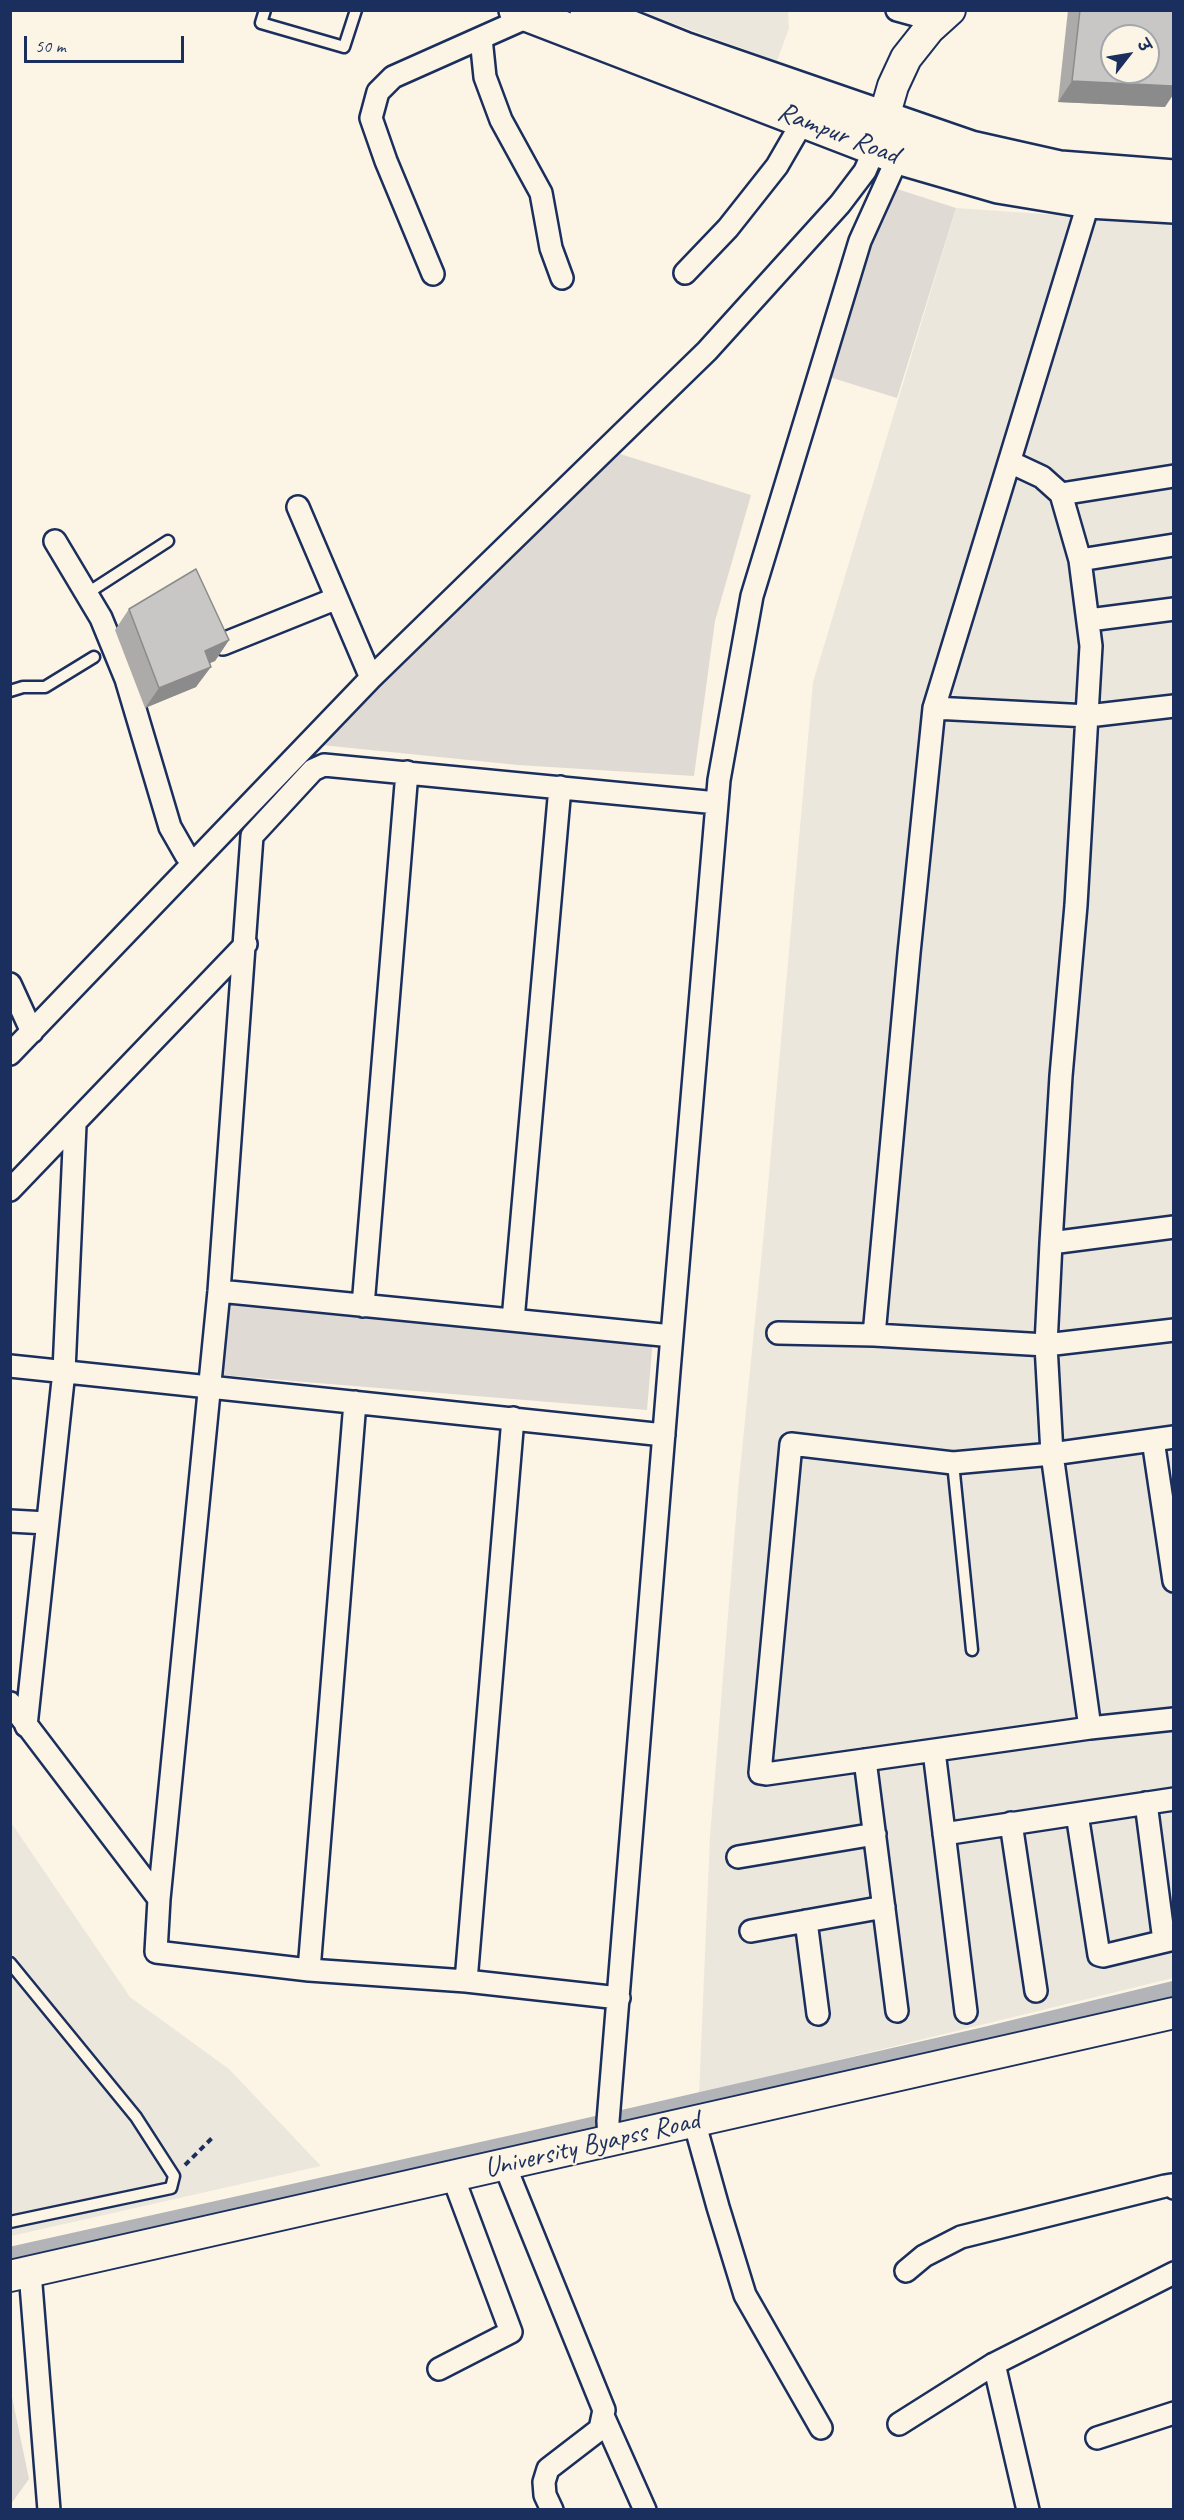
<!DOCTYPE html>
<html>
<head>
<meta charset="utf-8">
<style>
  body { margin:0 }
  #map { position:relative; width:1184px; height:2520px; overflow:hidden; background:#fcf5e5; font-family:Caveat,"Playpen Sans Deva",sans-serif }
  canvas { display:block }
  .frame { position:absolute; inset:0; border:12px solid #1b2f5e; pointer-events:none }
  .north { position:absolute; left:1100px; top:24px; width:60px; height:60px; box-sizing:border-box; background:#fcf5e5; border:2px solid #a2a6af; border-radius:50%; rotate:59deg; font-size:16px; font-weight:700; line-height:24px; text-align:center; color:#1b2f5e }
  .north::after { content:''; display:block; margin:auto; width:21px; height:27px; background:#1b2f5e; clip-path:polygon(50% 0,100% 100%,50% 72%,0 100%) }
  .scale { position:absolute; left:24px; top:36px; width:160px; height:27px; box-sizing:border-box; border:3px solid #1b2f5e; border-top:0; padding-left:8px; font-size:18px; line-height:21px; white-space:nowrap; color:#1b2f5e; -webkit-text-stroke:4px #fcf5e5; paint-order:stroke }
</style>
</head>
<body>
<div id="map">
<canvas width="1184" height="2520"></canvas>
<div class="frame"></div>
<div class="north">उ</div>
<div class="scale">50 m</div>
</div>
<script>
const ctx = document.querySelector('canvas').getContext('2d');
ctx.lineJoin = 'round';
function fill(path, color) { ctx.fillStyle = color; ctx.fill(path, 'evenodd'); }
const shape = rows => new Path2D(rows.map(r => 'M' + r).join(''));
function trace(path, color, width, dash) { ctx.strokeStyle = color; ctx.lineWidth = width; ctx.lineCap = dash ? 'butt' : 'round'; ctx.setLineDash(dash || []); ctx.stroke(path); }
function drawText(font, color, halo, rows, align = 'center') {
  ctx.font = font + ' Caveat,sans-serif'; ctx.lineWidth = 4.5; ctx.setLineDash([]); ctx.textBaseline = 'middle'; ctx.strokeStyle = halo; ctx.fillStyle = color; for (const [text, x, y, turn = 0] of rows) {
    ctx.save(); ctx.translate(x, y); ctx.rotate((+turn || 0) * Math.PI / 180); ctx.textAlign = isNaN(turn) ? turn : align; if (halo) ctx.strokeText(text, 0, 0); ctx.fillText(text, 0, 0); ctx.restore();
  }
}
fill(shape([
  [639,11,788,11,789,28,777,61],
  [956,208,1173,223,1173,1978,699,2094,710,1836,739,1480,764,1231,813,682],
  [10,1821,130,1997,229,2069,321,2166,11,2236]
]), '#ece7dc');
fill(shape([
  [891,187,956,208,897,398,829,377],
  [617,453,751,495,715,621,694,776,518,765,321,745,511,552],
  [225,1302,653,1338,647,1410,220,1375],
  [10,2387,29,2479,11,2504,10,2504]
]), '#dfdbd4');
trace(shape([
  [10,2258,531,2142,985,2038,1174,1992]
]), '#b2b4b8', 22);
const lane = shape([
  [265,10,261,23,344,47,356,10],
  [86,594,168,541],
  [10,691,23,687,45,687,94,657],
  [953,1463,972,1650],
  [10,1963,136,2117,174,2176,171,2188,10,2222]
]);
const street = shape([
  [897,10,937,21],
  [481,38,485,77,501,120,541,193,551,248,562,278],
  [1089,201,934,708,909,953,874,1335,1046,1345,1174,1330],
  [685,273,728,228,777,166,803,121],
  [433,274,386,161,371,118,378,92,393,77,530,16],
  [1010,462,1042,477,1061,494,1080,560,1091,646,1076,905,1061,1076,1051,1243,1046,1345,1052,1454,1090,1728,1174,1719],
  [1061,494,1174,476],
  [298,507,371,678],
  [55,541,101,618,126,679,170,827,186,855,193,862],
  [1080,560,1174,545],
  [1089,620,1174,609],
  [223,644,335,599],
  [934,708,1088,716,1174,706],
  [10,984,32,1032],
  [10,1054,371,678,707,351,840,204,865,171,875,148],
  [10,1190,246,944],
  [1051,1243,1174,1227],
  [219,1291,672,1336],
  [363,1306,407,772],
  [513,1320,560,787],
  [778,1333,874,1335],
  [10,1366,664,1435],
  [1153,1440,1174,1581],
  [10,1521,47,1523],
  [10,1703,159,1899],
  [26,1726,64,1371,75,1125],
  [1090,1728,766,1774,760,1773,791,1444,953,1463,1052,1454,1174,1437],
  [934,1751,966,2012],
  [865,1760,897,2011],
  [1146,1803,1164,1941],
  [1077,1814,1099,1955,1103,1956,1174,1939],
  [1011,1823,1036,1991],
  [944,1834,1174,1799],
  [738,1857,875,1834],
  [806,1921,818,2014],
  [751,1931,884,1907],
  [309,1970,355,1402],
  [466,1981,513,1418],
  [619,1998,466,1981,309,1970,156,1952,159,1899,219,1291,252,836,313,770,324,765,717,803],
  [694,2121,718,2207,745,2295,821,2428],
  [609,2140,608,2121,669,1371,719,780,752,596,860,241,898,157],
  [505,2166,604,2410,600,2429,548,2469,544,2482,545,2495,552,2510],
  [906,2271,924,2256,961,2237,1165,2186,1171,2185,1174,2188],
  [30,2272,49,2510],
  [994,2364,1028,2510],
  [439,2369,511,2332,453,2177],
  [604,2418,645,2510],
  [899,2424,994,2364,1174,2273],
  [1097,2438,1174,2413]
]);
const secondary = shape([
  [884,117,893,86,906,58,929,29,950,10],
  [10,2276,1174,2013]
]);
const primary = shape([
  [516,10,898,157,998,186,1089,201,1174,206],
  [587,10,684,49,971,148,1060,168,1174,177]
]);
trace(lane, '#1b2f5e', 15);
trace(street, '#1b2f5e', 26);
trace(secondary, '#1b2f5e', 34);
trace(primary, '#1b2f5e', 38);
trace(shape([
  [185,2165,214,2136]
]), '#1b2f5e', 4, [6, 4.5]);
trace(lane, '#fcf5e5', 10);
trace(street, '#fcf5e5', 21);
trace(secondary, '#fcf5e5', 30);
trace(primary, '#fcf5e5', 33);
fill(shape([
  [1068,10,1173,10,1165,107,1058,102],
  [129,609,229,640,215,661,209,663,196,687,145,708,115,630]
]), '#acabaa');
fill(shape([
  [1072,81,1173,86,1173,95,1165,107,1058,102],
  [229,640,215,661,190,672,205,651],
  [211,667,196,687,145,708,159,688]
]), '#8c8b8b');
const building = shape([
  [1080,10,1173,10,1173,86,1072,81,1080,10],
  [1112,36,1148,36,1148,72,1112,72,1112,36],
  [196,569,229,640,205,651,211,667,159,688,129,609,196,569]
]);
fill(building, '#c8c7c6');
trace(building, '#8c8b8b', 1.5);
drawText('28px', '#1b2f5e', '#fcf5e5', [
  ["Rampur Road",838,134,21],
  ["University Byapss Road",592,2145,-13]
]);
</script>
</body>
</html>
